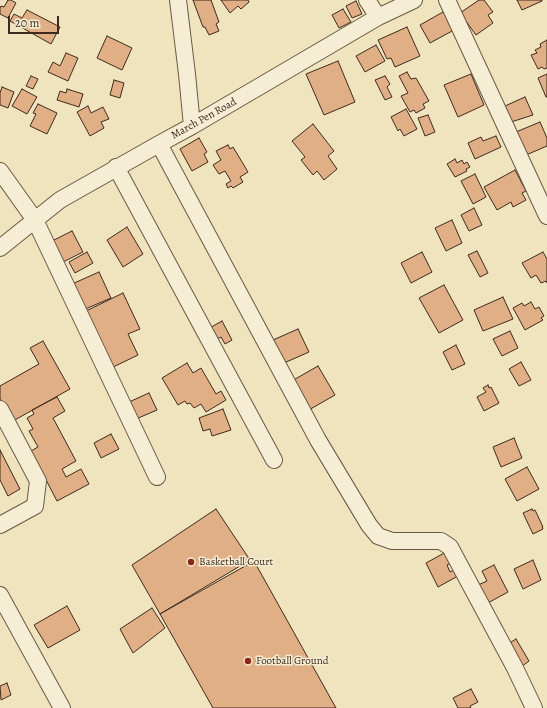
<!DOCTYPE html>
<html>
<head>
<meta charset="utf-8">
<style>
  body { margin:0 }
  #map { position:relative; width:547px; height:708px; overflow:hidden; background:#efe4bd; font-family:Alegreya,serif }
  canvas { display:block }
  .scale { position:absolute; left:8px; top:16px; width:51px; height:18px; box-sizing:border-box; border:2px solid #3e291d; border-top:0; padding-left:5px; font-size:12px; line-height:14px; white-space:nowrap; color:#3e291d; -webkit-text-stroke:3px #f5edd4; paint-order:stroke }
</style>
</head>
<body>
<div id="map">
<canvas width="547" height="708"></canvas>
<div class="scale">20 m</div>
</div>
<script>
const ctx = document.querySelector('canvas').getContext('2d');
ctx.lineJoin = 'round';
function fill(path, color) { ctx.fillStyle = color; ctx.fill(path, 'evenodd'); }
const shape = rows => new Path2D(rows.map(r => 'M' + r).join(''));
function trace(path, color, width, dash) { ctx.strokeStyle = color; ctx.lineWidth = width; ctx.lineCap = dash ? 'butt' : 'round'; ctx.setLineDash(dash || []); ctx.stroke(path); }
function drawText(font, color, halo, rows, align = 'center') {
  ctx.font = font + ' Alegreya,serif'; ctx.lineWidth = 3; ctx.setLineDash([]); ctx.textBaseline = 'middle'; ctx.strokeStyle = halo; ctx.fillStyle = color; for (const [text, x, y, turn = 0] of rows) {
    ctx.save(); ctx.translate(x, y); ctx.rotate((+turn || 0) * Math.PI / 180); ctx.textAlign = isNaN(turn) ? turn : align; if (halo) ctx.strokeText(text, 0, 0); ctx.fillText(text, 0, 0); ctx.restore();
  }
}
const building = shape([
  [8,0,11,0,16,3,8,18,0,14,0,8,1,6,4,7,8,0],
  [193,0,211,0,219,22,216,24,219,31,209,35,205,27,203,27,193,0],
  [221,0,248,0,249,2,241,9,238,6,230,13,221,0],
  [479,0,484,0,493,12,488,15,493,23,476,35,460,13,479,0],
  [517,0,542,0,542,1,522,10,517,0],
  [356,1,362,14,352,18,346,6,356,1],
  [343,9,351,22,339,28,332,15,343,9],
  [27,10,60,27,51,44,10,21,14,14,22,18,27,10],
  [443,12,454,30,430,43,420,25,443,12],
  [407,27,420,56,395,67,391,58,387,59,378,40,407,27],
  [107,36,132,48,122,70,97,58,107,36],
  [547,40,547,68,544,69,542,67,538,69,531,55,537,53,535,50,541,47,540,44,547,40],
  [376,45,385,61,365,72,356,56,376,45],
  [66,53,78,58,68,81,48,72,53,62,60,66,66,53],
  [338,61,355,102,324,115,306,74,338,61],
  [407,72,411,79,416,78,429,101,423,104,425,108,416,113,414,110,410,112,401,96,408,93,399,76,407,72],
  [471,74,484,105,458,117,444,85,471,74],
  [547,74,547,97,546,97,538,78,547,74],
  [31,76,38,79,33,89,26,86,31,76],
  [385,76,390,84,387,87,392,97,385,100,375,80,385,76],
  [114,80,124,83,120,98,110,95,114,80],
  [2,87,14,92,8,108,0,105,0,93,2,87],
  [22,89,37,97,27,114,12,106,22,89],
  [67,89,83,94,79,107,57,100,60,91,66,93,67,89],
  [525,97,533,115,511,122,505,106,525,97],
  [38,104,57,113,47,134,30,126,36,114,33,113,38,104],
  [88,106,91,113,103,107,109,119,101,122,104,128,90,136,77,112,88,106],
  [406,109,417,129,404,136,400,129,398,131,391,117,406,109],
  [428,115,435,132,425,136,418,118,428,115],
  [540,122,547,138,547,146,526,155,516,132,540,122],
  [313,124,334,151,328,156,337,169,324,180,317,171,313,175,301,160,305,157,292,141,313,124],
  [496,136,501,147,475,159,468,143,481,137,483,141,496,136],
  [199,138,207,152,204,154,208,162,192,171,180,149,199,138],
  [228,145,230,149,233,147,248,172,240,177,243,182,233,188,231,186,228,188,226,184,231,181,225,171,219,174,213,165,221,160,216,151,228,145],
  [455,159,457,163,462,160,464,164,467,162,470,167,466,169,467,171,455,177,447,164,455,159],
  [515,170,526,191,522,193,526,200,513,207,511,202,497,210,484,187,515,170],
  [475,174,486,197,473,204,461,181,475,174],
  [474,208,482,225,469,231,461,215,474,208],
  [452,220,462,243,446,251,435,228,452,220],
  [127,227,143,254,123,267,107,240,127,227],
  [72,231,83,252,59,264,48,243,72,231],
  [477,251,488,273,480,277,468,255,477,251],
  [87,252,93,263,75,273,69,262,87,252],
  [422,252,432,272,411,283,401,263,422,252],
  [543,252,547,259,547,283,546,281,541,283,536,275,531,278,522,263,543,252],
  [99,272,111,298,83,310,72,284,99,272],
  [444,285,463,320,439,333,419,298,444,285],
  [123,293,140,329,128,334,138,355,109,369,82,313,123,293],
  [503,297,513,319,483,331,474,310,503,297],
  [531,302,535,309,539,307,544,316,541,318,543,320,525,330,513,308,522,303,524,306,531,302],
  [222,321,232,340,225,344,221,337,213,341,206,330,222,321],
  [298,329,309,352,284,363,273,340,298,329],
  [510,331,518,348,502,356,493,339,510,331],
  [43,341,70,389,13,421,0,399,0,386,39,364,30,348,43,341],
  [456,345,465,364,452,370,443,352,456,345],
  [521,362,531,380,519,386,509,369,521,362],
  [187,363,193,373,201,368,216,394,221,391,226,400,206,412,201,404,194,408,190,403,187,404,185,401,178,405,162,378,187,363],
  [318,366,335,395,307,411,290,382,318,366],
  [488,385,489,388,491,387,499,403,484,411,477,397,486,392,483,388,488,385],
  [149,393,157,410,136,419,129,402,149,393],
  [57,397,65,411,53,418,76,461,62,469,66,477,81,469,89,484,57,501,31,451,38,447,29,431,33,429,27,418,34,414,32,410,57,397],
  [223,409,231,430,212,436,210,429,203,431,199,418,223,409],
  [111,434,119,449,101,458,94,443,111,434],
  [514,438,522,458,501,467,493,447,514,438],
  [0,450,20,489,8,496,0,480,0,450],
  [527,467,539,489,517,501,505,479,527,467],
  [216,509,250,560,160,614,132,565,216,509],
  [532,509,533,511,535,510,543,527,542,527,543,529,533,534,523,513,532,509],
  [446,552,451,563,447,565,450,572,454,570,458,576,438,587,426,563,446,552],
  [533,560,541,580,523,589,514,569,533,560],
  [254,561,336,708,213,708,160,614,254,561],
  [494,565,508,592,486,604,476,586,487,581,482,571,494,565],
  [67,606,80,630,48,648,34,625,67,606],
  [152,608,165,628,133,653,120,629,152,608],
  [516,639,529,661,521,667,508,644,516,639],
  [7,683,11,695,1,700,0,686,7,683],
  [471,689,478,702,470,706,471,708,458,708,453,698,471,689]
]);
fill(building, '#e0af85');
trace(building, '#3e291d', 1);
const minor = shape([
  [178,0,187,74,192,126],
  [367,0,378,17],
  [447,0,547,216],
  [159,144,318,440,369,525,378,536,392,541,441,541,450,547,515,668,534,708],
  [116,167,274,460],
  [0,171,35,220,157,477],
  [0,248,60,200,159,144,192,126,378,17,414,0],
  [0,409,38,481,35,506,0,525],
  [0,595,62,708]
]);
trace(minor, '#6a5845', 18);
trace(minor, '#f5edd4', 16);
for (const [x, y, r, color] of [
  [191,562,4,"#8f2418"],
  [248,661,4,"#8f2418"]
]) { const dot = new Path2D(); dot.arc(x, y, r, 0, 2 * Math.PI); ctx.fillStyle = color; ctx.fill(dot); trace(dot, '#f5edd4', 1.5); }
drawText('11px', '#3e291d', '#f5edd4', [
  ["March Pen Road",204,119,-29]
]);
drawText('11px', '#3e291d', '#f5edd4', [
  ["Basketball Court",199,562],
  ["Football Ground",256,661]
], 'left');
</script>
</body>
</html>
